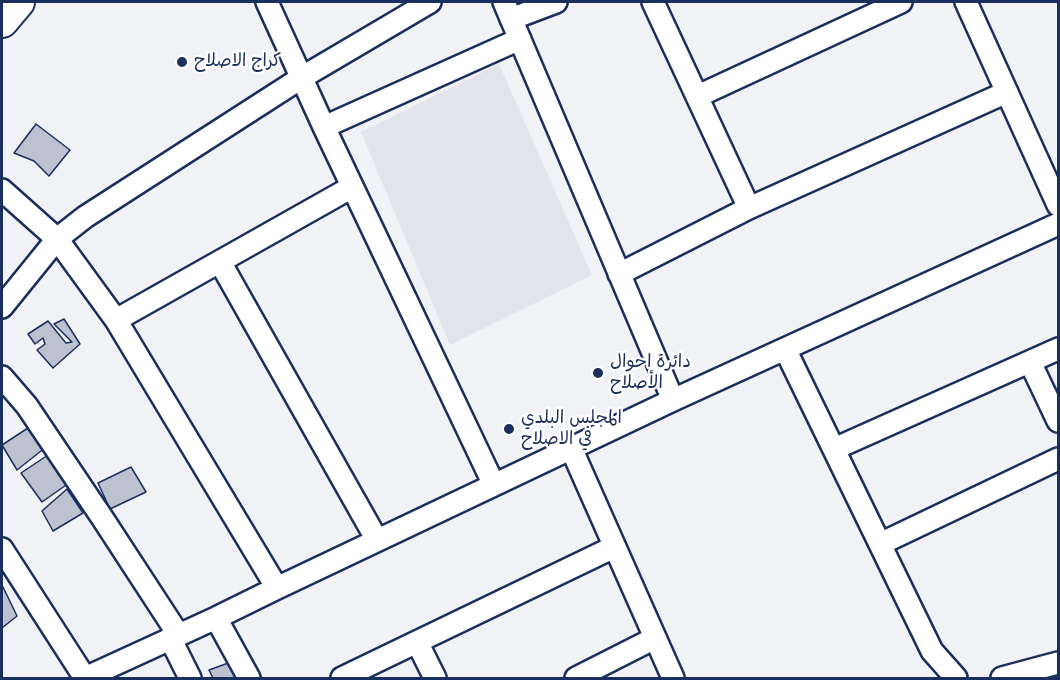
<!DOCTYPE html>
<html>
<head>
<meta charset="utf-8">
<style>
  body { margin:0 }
  #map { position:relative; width:1060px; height:680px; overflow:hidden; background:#f1f2f5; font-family:Mynerve,sans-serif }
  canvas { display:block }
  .frame { position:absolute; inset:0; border:3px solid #1b2f5e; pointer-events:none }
</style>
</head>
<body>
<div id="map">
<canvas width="1060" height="680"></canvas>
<div class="frame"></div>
</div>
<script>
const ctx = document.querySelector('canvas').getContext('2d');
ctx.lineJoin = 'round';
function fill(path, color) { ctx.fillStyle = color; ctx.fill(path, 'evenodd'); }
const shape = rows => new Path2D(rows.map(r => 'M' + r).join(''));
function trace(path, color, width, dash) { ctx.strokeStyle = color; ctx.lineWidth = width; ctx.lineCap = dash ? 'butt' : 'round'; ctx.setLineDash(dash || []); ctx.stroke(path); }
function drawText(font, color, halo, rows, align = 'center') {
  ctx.font = font + ' Mynerve,"Playpen Sans Arabic",sans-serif'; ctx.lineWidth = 4.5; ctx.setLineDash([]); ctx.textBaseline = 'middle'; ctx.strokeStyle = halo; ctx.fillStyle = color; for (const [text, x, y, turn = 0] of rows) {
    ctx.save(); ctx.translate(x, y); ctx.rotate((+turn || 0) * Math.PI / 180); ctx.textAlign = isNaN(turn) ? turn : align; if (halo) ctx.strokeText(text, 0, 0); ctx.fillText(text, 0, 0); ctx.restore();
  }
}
fill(shape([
  [499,64,592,275,450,345,361,132]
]), '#e1e4ea');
const building = shape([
  [36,124,70,150,49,176,34,161,14,153,36,124],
  [64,319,80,344,53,368,37,350,45,344,43,338,35,344,28,334,48,321,66,343,72,342,54,324,64,319],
  [28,428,46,447,17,470,2,445,28,428],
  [48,455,69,483,42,502,21,473,48,455],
  [131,467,146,492,110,509,98,483,131,467],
  [67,489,83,513,53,531,42,511,67,489],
  [2,585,17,616,2,628,2,585],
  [231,662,240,678,213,678,209,670,231,662]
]);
fill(building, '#bcc2d0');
trace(building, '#1b2f5e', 1.5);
const minor = shape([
  [267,2,324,127,494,485],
  [504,2,673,400],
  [653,2,749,208],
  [966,2,1058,205],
  [511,19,556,2],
  [698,96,901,2],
  [324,127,520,39],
  [2,190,57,239,116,320,277,588],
  [220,262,377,540],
  [619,274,749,208,1007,92],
  [2,307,57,239,85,217,301,78,430,2],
  [116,320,352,187],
  [785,349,932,651,956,678],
  [1030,362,1058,421],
  [2,377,27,406,103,519,178,634],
  [571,448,673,678],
  [834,449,1058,349],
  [880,544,1058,459],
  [2,549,85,678],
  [216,618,249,678],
  [170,638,190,678],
  [417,642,435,678],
  [85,678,216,618,277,588,673,400,1058,224],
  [342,678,614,547],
  [576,678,655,638],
  [1002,678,1058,663]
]);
const highway = shape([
  [2,21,18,2]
]);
trace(minor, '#1b2f5e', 26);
trace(highway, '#1b2f5e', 36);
trace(minor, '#fff', 21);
trace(highway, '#fff', 32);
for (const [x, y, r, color] of [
  [182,62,6,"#1b2f5e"],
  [598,373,6,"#1b2f5e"],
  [509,429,6,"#1b2f5e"]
]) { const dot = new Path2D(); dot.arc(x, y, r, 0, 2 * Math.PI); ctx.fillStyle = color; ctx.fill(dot); trace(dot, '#fff', 2); }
drawText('18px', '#1b2f5e', '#fff', [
  ["كراج الاصلاح",194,62],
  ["دائرة احوال",610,363],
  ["الأصلاح",610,384],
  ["المجلس البلدي",521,419],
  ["في الاصلاح",521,440]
], 'left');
</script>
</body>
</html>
